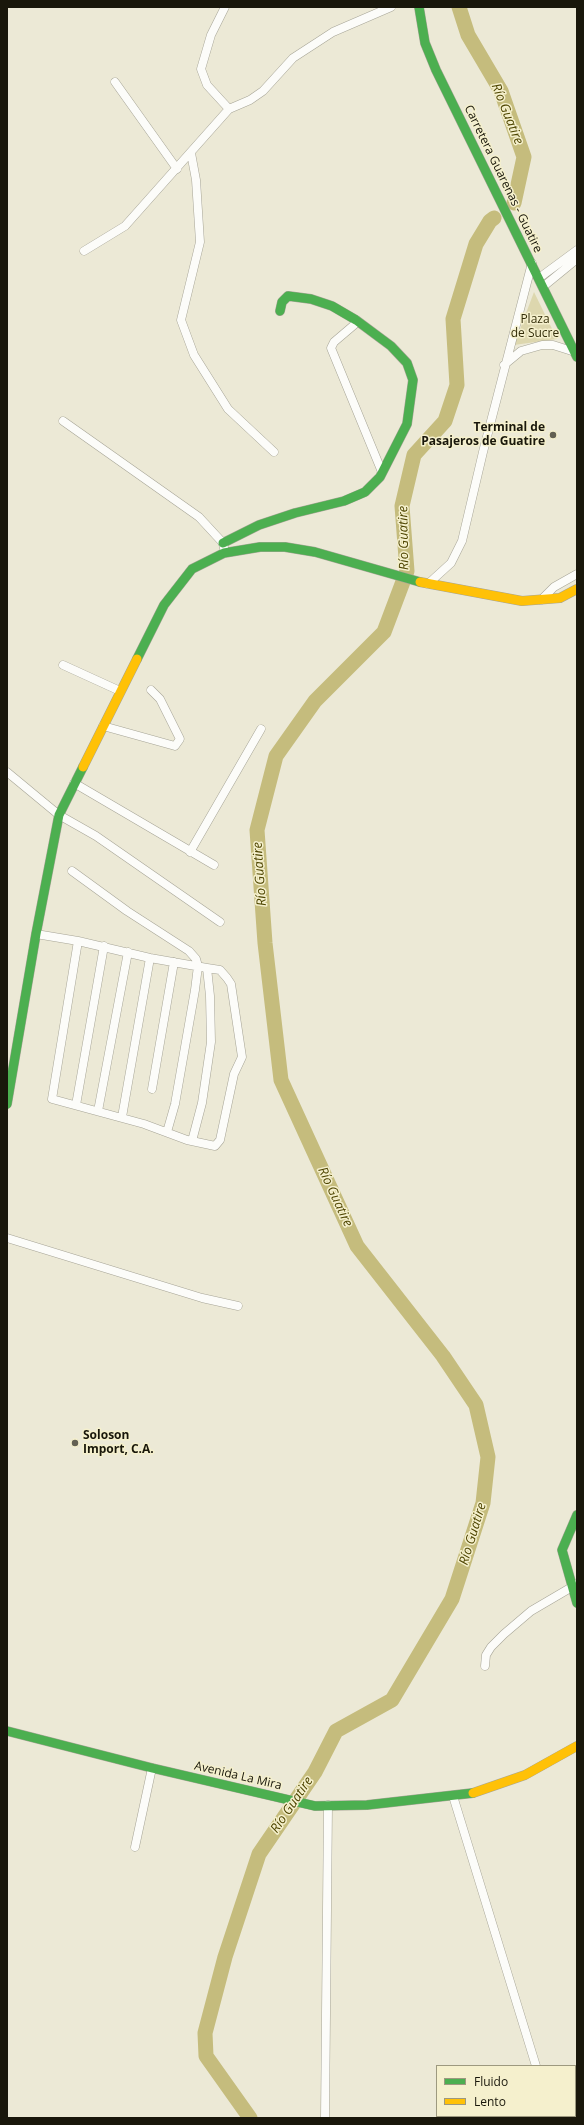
<!DOCTYPE html>
<html>
<head>
<meta charset="utf-8">
<style>
  body { margin:0 }
  #map { position:relative; width:584px; height:2125px; overflow:hidden; background:#ece9d6; font-family:"Open Sans",sans-serif }
  canvas { display:block }
  .frame { position:absolute; inset:0; border:8px solid #19170b; pointer-events:none }
  .legend { position:absolute; left:436px; top:2065px; width:140px; height:52px; box-sizing:border-box; background:#f5f0cd; border:1px solid #9d997f; margin:0; padding:5px 7px; list-style:none; font-size:12px; color:#19170b }
  .legend li { display:flex; align-items:center; gap:8px; height:20px }
  .legend b { width:20px; border:1px solid #9d997f }
</style>
</head>
<body>
<div id="map">
<canvas width="584" height="2125"></canvas>
<div class="frame"></div>
<ul class="legend">
<li><b style="height:5px;background:#4caf50"></b>Fluido</li>
<li><b style="height:5px;background:#ffc107"></b>Lento</li>
</ul>
</div>
<script>
const ctx = document.querySelector('canvas').getContext('2d');
ctx.lineJoin = 'round';
function fill(path, color) { ctx.fillStyle = color; ctx.fill(path, 'evenodd'); }
const shape = rows => new Path2D(rows.map(r => 'M' + r).join(''));
function trace(path, color, width, dash) { ctx.strokeStyle = color; ctx.lineWidth = width; ctx.lineCap = dash ? 'butt' : 'round'; ctx.setLineDash(dash || []); ctx.stroke(path); }
function drawText(font, color, halo, rows, align = 'center') {
  ctx.font = font + ' "Open Sans",sans-serif'; ctx.lineWidth = 3; ctx.setLineDash([]); ctx.textBaseline = 'middle'; ctx.strokeStyle = halo; ctx.fillStyle = color; for (const [text, x, y, turn = 0] of rows) {
    ctx.save(); ctx.translate(x, y); ctx.rotate((+turn || 0) * Math.PI / 180); ctx.textAlign = isNaN(turn) ? turn : align; if (halo) ctx.strokeText(text, 0, 0); ctx.fillText(text, 0, 0); ctx.restore();
  }
}
fill(shape([
  [534,292,557,339,514,345]
]), '#ddd7ae');
trace(shape([
  [459,7,468,35,501,91,524,157,514,203],
  [250,2118,206,2056,205,2033,225,1957,259,1854,315,1772,336,1731,392,1700,452,1599,483,1503,488,1457,476,1405,443,1356,357,1246,281,1080,265,943,257,830,276,756,315,701,384,632,407,571,402,506,414,455,445,421,457,385,453,319,476,244,490,221,494,218]
]), '#c5bc7d', 15);
const street = shape([
  [225,7,211,35,201,69,207,85,229,109],
  [115,82,177,169],
  [191,153,196,180,200,242,181,320,194,355,228,409,274,452],
  [84,251,125,226,229,109,250,100,263,91,293,58,333,32,391,7],
  [539,278,577,250],
  [544,286,577,259],
  [356,320,354,325,334,342,331,348,382,472],
  [504,365,521,351,542,345,553,345,575,352],
  [63,421,199,517,223,543,224,548],
  [428,584,451,563,462,541,483,452,532,263],
  [541,600,554,587,577,574],
  [63,665,120,691],
  [103,726,175,746,180,739,160,699,151,690],
  [7,772,59,815,96,836,220,922],
  [74,783,214,865],
  [190,852,261,729],
  [72,871,127,911,189,951,196,959,198,966,195,990,175,1104,167,1132],
  [36,934,78,941,150,958,207,968,220,970,227,978,231,984,242,1057,234,1074,220,1140,215,1146,187,1140,144,1124,52,1099,78,941],
  [152,1089,174,962],
  [76,1105,104,946],
  [98,1111,128,952],
  [122,1117,150,958],
  [192,1141,202,1103,211,1042,210,996,207,968],
  [7,1238,202,1298,238,1306],
  [485,1666,486,1655,491,1647,504,1634,531,1611,577,1584],
  [453,1796,536,2066],
  [135,1847,152,1768],
  [551,2116,552,2118],
  [325,2118,328,1805]
]);
const fast = shape([
  [419,7,425,43,436,70,577,357],
  [223,543,259,525,295,513,344,501,365,492,380,477,407,424,413,380,407,363,391,346,356,320,332,306,311,299,288,296,282,302,280,311],
  [137,659,164,605,192,569,224,553,260,547,285,547,315,552,420,582],
  [7,1104,36,934,59,815,83,767],
  [577,1515,562,1550,577,1603],
  [7,1731,152,1768,315,1806,367,1805,473,1793]
]);
const slow = shape([
  [420,582,522,601,560,598,577,589],
  [83,767,137,659],
  [473,1793,525,1775,577,1746]
]);
trace(street, '#a6a496', 9);
trace(fast, '#a6a496', 10);
trace(slow, '#a6a496', 10);
trace(street, '#fcfcf9', 8);
trace(fast, '#4caf50', 9);
trace(slow, '#ffc107', 9);
for (const [x, y, r, color] of [
  [553,435,4,"#636052"],
  [75,1443,4,"#636052"]
]) { const dot = new Path2D(); dot.arc(x, y, r, 0, 2 * Math.PI); ctx.fillStyle = color; ctx.fill(dot); trace(dot, '#f5f0cd', 1.5); }
drawText('12px', '#19170b', '#f5f0cd', [
  ["Carretera Guarenas - Guatire",503,179,64],
  ["Avenida La Mira",238,1776,13]
]);
drawText('12px', '#342e0a', '#f5f0cd', [
  ["Plaza",535,320],
  ["de Sucre",535,334]
]);
drawText('bold 12px', '#19170b', '#f5f0cd', [
  ["Terminal de",545,428],
  ["Pasajeros de Guatire",545,442],
  ["Soloson",83,1436,"left"],
  ["Import, C.A.",83,1450,"left"]
], 'right');
drawText('italic 13px', '#4e4501', '#f5f0cd', [
  ["Río Guatire",507,114,68],
  ["Río Guatire",404,538,-91],
  ["Río Guatire",260,874,-94],
  ["Río Guatire",335,1197,65],
  ["Río Guatire",473,1534,-73],
  ["Río Guatire",292,1805,-56]
]);
</script>
</body>
</html>
